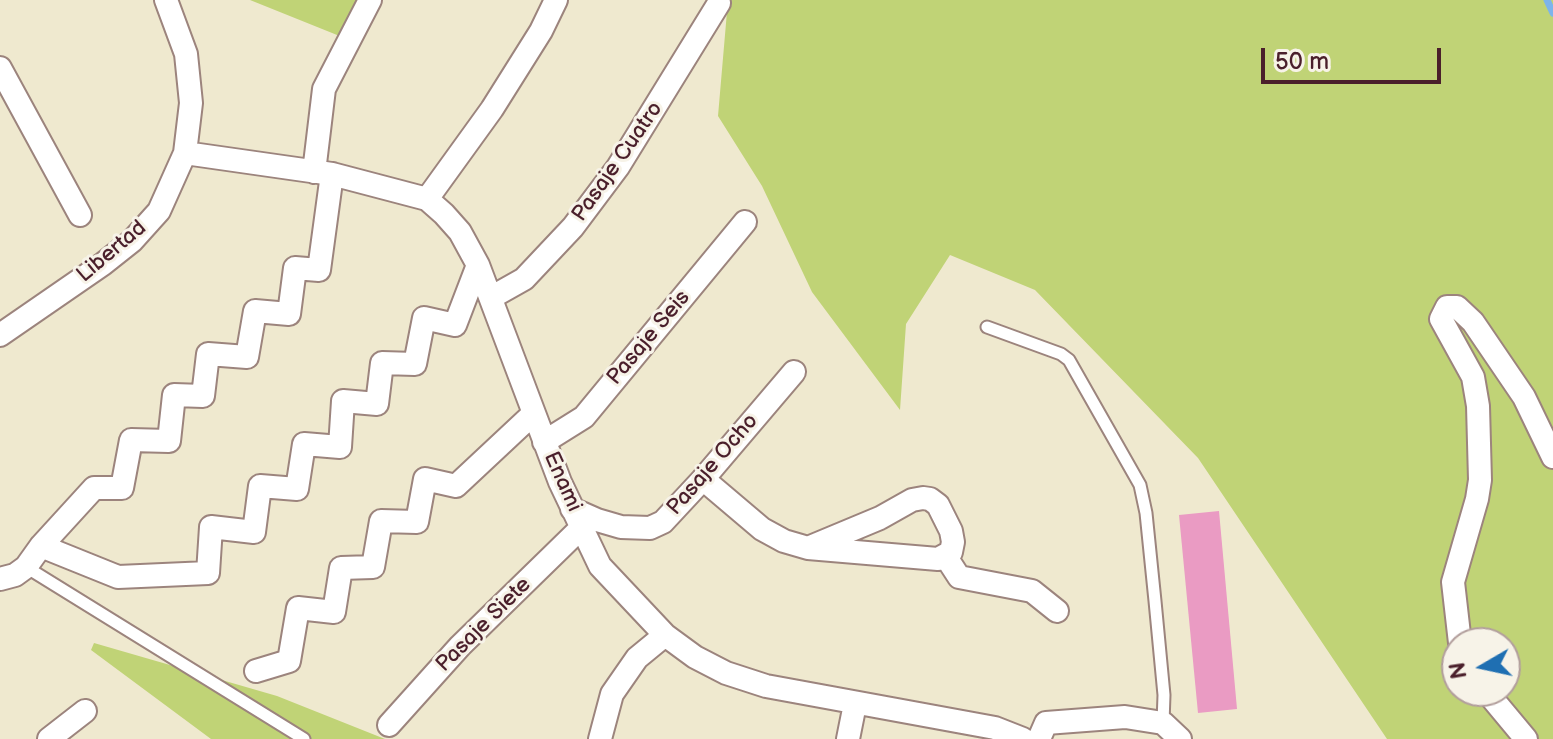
<!DOCTYPE html>
<html>
<head>
<meta charset="utf-8">
<style>
  body { margin:0 }
  #map { position:relative; width:1553px; height:739px; overflow:hidden; background:#efe9cf; font-family:"Balsamiq Sans",sans-serif }
  canvas { display:block }
  .north { position:absolute; left:1441px; top:627px; width:80px; height:80px; box-sizing:border-box; background:#f7f3e8; border:2px solid #b29e9c; border-radius:50%; rotate:261deg; font-size:22px; font-weight:700; line-height:32px; text-align:center; color:#4a1f2b }
  .north::after { content:''; display:block; margin:auto; width:28px; height:36px; background:#1f6fb2; clip-path:polygon(50% 0,100% 100%,50% 72%,0 100%) }
  .scale { position:absolute; left:1261px; top:48px; width:180px; height:36px; box-sizing:border-box; border:4px solid #4a1f2b; border-top:0; padding-left:10px; font-size:24px; line-height:28px; white-space:nowrap; color:#4a1f2b; -webkit-text-stroke:6px #f7f3e8; paint-order:stroke }
</style>
</head>
<body>
<div id="map">
<canvas width="1553" height="739"></canvas>
<div class="north">N</div>
<div class="scale">50 m</div>
</div>
<script>
const ctx = document.querySelector('canvas').getContext('2d');
ctx.lineJoin = 'round';
function fill(path, color) { ctx.fillStyle = color; ctx.fill(path, 'evenodd'); }
const shape = rows => new Path2D(rows.map(r => 'M' + r).join(''));
function trace(path, color, width, dash) { ctx.strokeStyle = color; ctx.lineWidth = width; ctx.lineCap = dash ? 'butt' : 'round'; ctx.setLineDash(dash || []); ctx.stroke(path); }
function drawText(font, color, halo, rows, align = 'center') {
  ctx.font = font + ' "Balsamiq Sans",sans-serif'; ctx.lineWidth = 6; ctx.setLineDash([]); ctx.textBaseline = 'middle'; ctx.strokeStyle = halo; ctx.fillStyle = color; for (const [text, x, y, turn = 0] of rows) {
    ctx.save(); ctx.translate(x, y); ctx.rotate((+turn || 0) * Math.PI / 180); ctx.textAlign = isNaN(turn) ? turn : align; if (halo) ctx.strokeText(text, 0, 0); ctx.fillText(text, 0, 0); ctx.restore();
  }
}
fill(shape([
  [250,0,370,0,352,41],
  [728,0,1553,0,1553,739,1387,739,1198,458,1035,290,950,255,906,324,900,410,812,292,762,186,718,116],
  [1457,643,1505,643,1505,691,1457,691],
  [94,643,277,696,385,739,211,739,91,650]
]), '#c0d376');
trace(shape([
  [1547,0,1553,13]
]), '#7db4ec', 7);
fill(shape([
  [1219,511,1237,709,1198,713,1179,515]
]), '#ea9bc3');
const lane = shape([
  [987,327,1061,354,1069,360,1140,485,1146,513,1155,601,1164,695,1163,723],
  [26,567,304,739]
]);
const street = shape([
  [0,68,80,215],
  [185,153,332,174,427,199,444,214,460,232,478,265,560,482,600,566,665,635,695,657,726,673,766,686,995,728,1023,739],
  [314,172,324,89,370,0],
  [427,199,492,109,541,31,556,0],
  [492,297,524,279,573,227,618,167,719,3],
  [0,335,103,264,132,241,159,211,185,153,191,103,186,54,166,0],
  [544,442,584,417,745,222],
  [703,479,762,529,784,541,808,548,880,518,912,500,923,498,930,499,938,505,951,531,953,542,951,552,938,559,808,548],
  [572,509,597,520,621,527,650,528,663,522,703,479,794,372],
  [41,546,118,577,208,573,211,527,254,532,260,486,297,489,304,444,340,447,343,401,377,404,382,363,415,364,424,318,455,325,478,265],
  [946,557,959,577,1032,591,1057,611],
  [0,579,15,575,26,567,41,546,94,488,122,488,131,440,169,441,174,395,203,396,208,354,247,357,255,311,289,314,295,268,319,270,332,174],
  [1460,643,1453,582,1477,499,1480,480,1478,406,1473,377,1441,319,1447,307,1457,307,1473,322,1524,397,1553,457],
  [256,671,289,661,298,608,334,612,341,568,373,567,381,521,417,522,425,479,456,486,533,414],
  [1486,691,1526,739],
  [389,725,460,646,582,527],
  [49,739,85,711],
  [600,739,612,694,637,658,665,635],
  [848,739,855,704],
  [1039,739,1046,723,1125,717,1163,723,1180,739]
]);
trace(lane, '#9c847d', 15);
trace(street, '#9c847d', 26);
trace(lane, '#fff', 11);
trace(street, '#fff', 22);
drawText('22px', '#4a1f2b', '#f7f3e8', [
  ["Pasaje Cuatro",618,162,-55],
  ["Libertad",112,252,-40],
  ["Pasaje Seis",649,338,-50],
  ["Pasaje Ocho",713,465,-49],
  ["Enami",562,482,66],
  ["Pasaje Siete",484,625,-45]
]);
</script>
</body>
</html>
